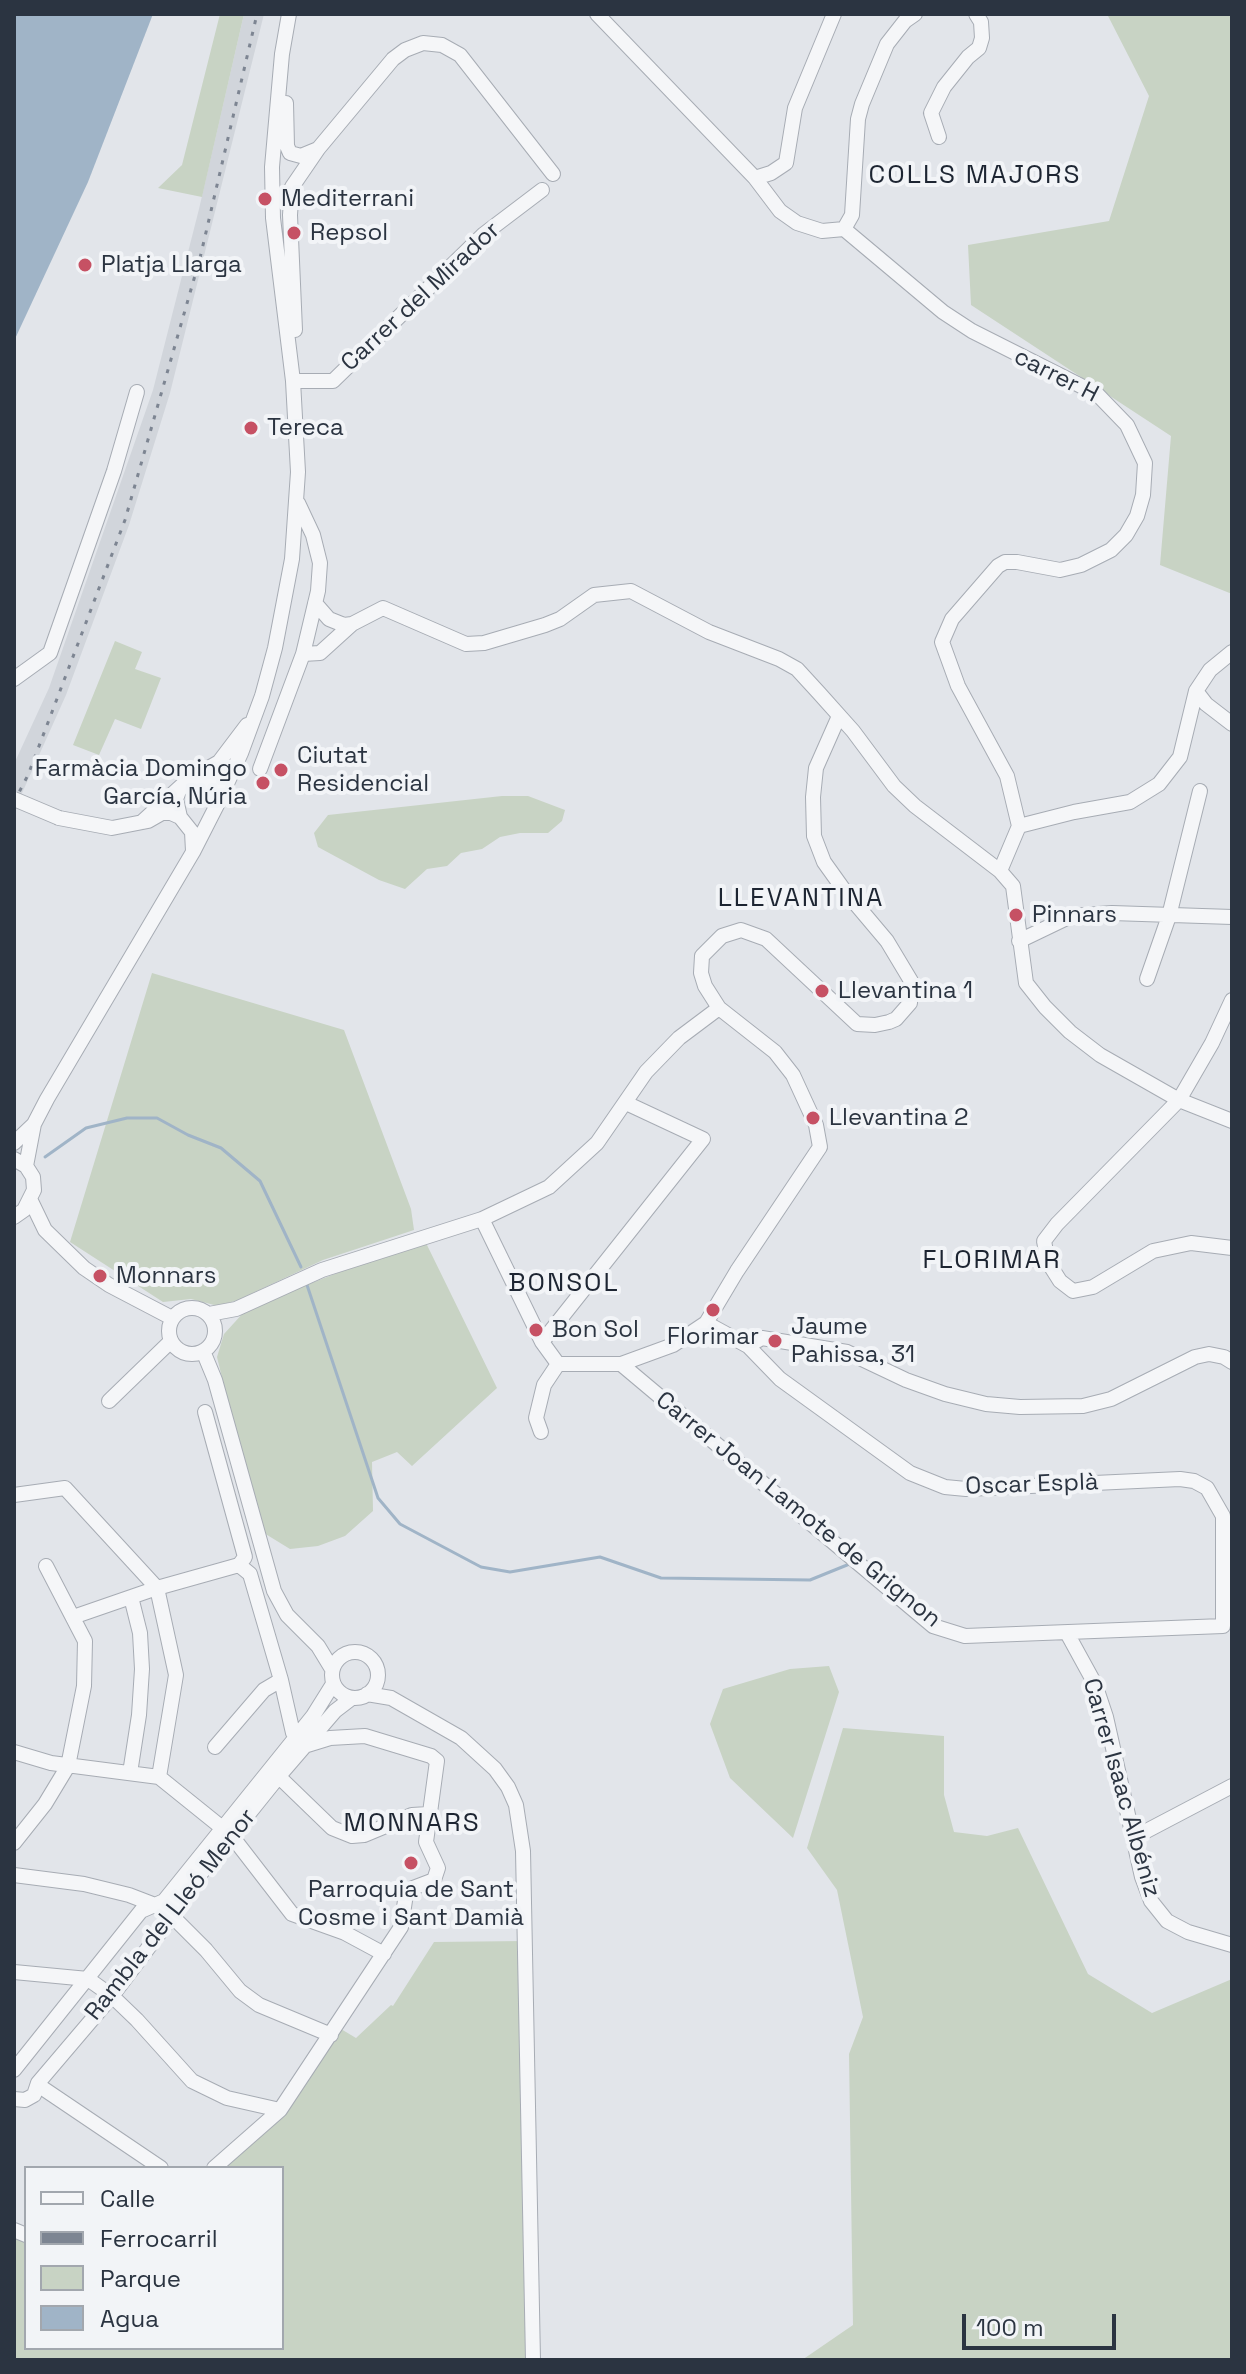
<!DOCTYPE html>
<html>
<head>
<meta charset="utf-8">
<style>
  body { margin:0 }
  #map { position:relative; width:1246px; height:2374px; overflow:hidden; background:#e2e5ea; font-family:"Space Grotesk",sans-serif }
  canvas { display:block }
  .frame { position:absolute; inset:0; border:16px solid #2b3441; pointer-events:none }
  .legend { position:absolute; left:24px; top:2166px; width:260px; height:184px; box-sizing:border-box; background:#f2f4f7; border:2px solid #a2a7ae; margin:0; padding:10px 14px; list-style:none; font-size:24px; color:#2b3441 }
  .legend li { display:flex; align-items:center; gap:16px; height:40px }
  .legend b { width:40px; border:2px solid #a2a7ae }
  .scale { position:absolute; left:962px; top:2314px; width:154px; height:36px; box-sizing:border-box; border:4px solid #2b3441; border-top:0; padding-left:10px; font-size:24px; line-height:28px; white-space:nowrap; color:#2b3441; -webkit-text-stroke:6px #f2f4f7; paint-order:stroke }
</style>
</head>
<body>
<div id="map">
<canvas width="1246" height="2374"></canvas>
<div class="frame"></div>
<ul class="legend">
<li><b style="height:10px;background:#f5f6f8"></b>Calle</li>
<li><b style="height:10px;background:#7d8592"></b>Ferrocarril</li>
<li><b style="height:22px;background:#c8d3c4"></b>Parque</li>
<li><b style="height:22px;background:#a0b4c7"></b>Agua</li>
</ul>
<div class="scale">100 m</div>
</div>
<script>
const ctx = document.querySelector('canvas').getContext('2d');
ctx.lineJoin = 'round';
function fill(path, color) { ctx.fillStyle = color; ctx.fill(path, 'evenodd'); }
const shape = rows => new Path2D(rows.map(r => 'M' + r).join(''));
function trace(path, color, width, dash) { ctx.strokeStyle = color; ctx.lineWidth = width; ctx.lineCap = dash ? 'butt' : 'round'; ctx.setLineDash(dash || []); ctx.stroke(path); }
function drawText(font, color, halo, rows, align = 'center') {
  ctx.font = font + ' "Space Grotesk",sans-serif'; ctx.lineWidth = 8; ctx.setLineDash([]); ctx.textBaseline = 'middle'; ctx.strokeStyle = halo; ctx.fillStyle = color; for (const [text, x, y, turn = 0] of rows) {
    ctx.save(); ctx.translate(x, y); ctx.rotate((+turn || 0) * Math.PI / 180); ctx.textAlign = isNaN(turn) ? turn : align; if (halo) ctx.strokeText(text, 0, 0); ctx.fillText(text, 0, 0); ctx.restore();
  }
}
fill(shape([
  [244,14,264,14,170,393,129,525,66,695,14,811,14,764,49,688,153,390,199,209]
]), '#d1d5db');
fill(shape([
  [220,14,244,14,202,197,158,188,182,165],
  [1107,14,1232,14,1232,594,1160,565,1171,436,971,305,968,245,1109,221,1149,96],
  [115,641,142,652,135,669,161,678,141,729,115,719,99,755,73,745],
  [502,796,528,796,565,810,562,821,548,833,520,833,500,837,482,849,461,853,447,866,427,869,405,889,379,880,318,847,314,833,328,815],
  [152,973,344,1030,411,1209,414,1230,323,1260,238,1300,218,1306,191,1299,163,1302,70,1242],
  [426,1243,497,1388,412,1466,397,1452,372,1462,373,1511,345,1536,318,1546,290,1549,259,1530,217,1357,224,1334,244,1312,296,1289,402,1248],
  [829,1666,839,1692,793,1838,730,1778,710,1724,723,1689,790,1669],
  [843,1728,944,1736,944,1795,954,1832,987,1836,1018,1828,1088,1974,1152,2013,1232,1979,1232,2360,802,2360,853,2325,849,2054,863,2017,837,1890,807,1848],
  [524,1941,533,2360,14,2360,14,2234,26,2238,26,2348,282,2348,282,2168,221,2168,270,2129,341,2029,356,2038,391,2005,393,2006,434,1942]
]), '#c8d3c4');
fill(shape([
  [14,14,153,14,88,182,14,341]
]), '#a0b4c7');
trace(shape([
  [45,1157,86,1128,127,1118,157,1118,188,1135,221,1148,260,1181,301,1267],
  [307,1285,378,1498,400,1524,481,1567,510,1572,600,1557,661,1578,810,1580,852,1563]
]), '#a0b4c7', 3);
const minor = shape([
  [597,14,755,178,780,211,797,223,822,231,844,229,852,215,858,119,862,104,887,44,905,21,915,14],
  [286,103,287,146,290,153,301,156,318,149],
  [939,137,931,113,944,87,968,57,979,48,982,38,981,22,976,14],
  [755,178,771,173,786,163,795,108,834,14],
  [844,229,943,312,972,331,1097,394,1127,425,1145,463,1143,495,1137,516,1126,535,1111,550,1081,565,1060,570,1017,562,1005,562,998,566,952,619,942,642,958,686,1007,776,1019,826],
  [295,330,290,215,292,187,318,149,393,59,405,50,423,43,442,45,460,55,553,174],
  [293,381,333,381,484,234,542,190],
  [315,603,329,619,344,625,352,624],
  [303,654,320,653,352,624,383,608,466,644,484,643,545,625,560,619,594,595,631,591,709,632,779,659,797,669,819,693,853,731,894,786,915,806,1000,871,1013,886,1026,983,1045,1007,1070,1032,1100,1055,1179,1100,1232,1121],
  [14,679,50,653,114,471,137,392],
  [1196,691,1206,704,1232,724],
  [260,769,303,654,318,591,320,563,313,535,298,503],
  [59,818,112,828,148,821,162,813,171,813,180,817],
  [142,822,189,779,219,762,247,725],
  [193,851,192,832,180,817,176,799,179,791,189,779,201,778,210,782,219,801],
  [1000,871,1019,826,1074,812,1130,802,1159,784,1180,757,1196,691,1210,670,1232,652],
  [1019,941,1071,916,1112,913,1232,917],
  [1147,979,1169,916,1200,791],
  [1232,1000,1212,1043,1179,1100,1057,1224,1044,1241,1048,1262,1060,1281,1073,1291,1093,1287,1153,1251,1191,1243,1232,1248],
  [14,1143,33,1125],
  [14,1159,26,1166,33,1177,34,1190,24,1210,14,1217],
  [26,1166,34,1124,47,1099,193,852,219,801,241,753,262,696,275,648,292,559,298,472,293,381,273,218,272,167,282,54,289,14],
  [31,1201,45,1230,84,1268,109,1285,172,1318],
  [482,1219,542,1342,558,1364,621,1364,673,1345,706,1323,737,1271,820,1147,816,1125,793,1075,775,1052,719,1008,705,986,701,973,702,956,722,936,741,930,766,939,857,1024,875,1025,889,1022,896,1019,910,1003,911,981,887,941,844,890,824,862,814,836,813,797,816,768,839,716],
  '169 1331a23 23 0 1 1 46 0a23 23 0 1 1-46 0Z',
  [209,1314,236,1309,322,1270,482,1219,549,1187,597,1143,646,1072,679,1038,719,1008],
  [706,1323,748,1346,780,1379,910,1473,945,1487,966,1489,1180,1479,1194,1481,1207,1488,1223,1516,1223,1626],
  [542,1342,703,1139,626,1103],
  [748,1346,762,1338,847,1352,906,1380,945,1394,986,1404,1020,1407,1083,1406,1111,1399,1195,1357,1209,1354,1224,1357,1232,1362],
  [203,1351,215,1380,274,1591,287,1615,318,1646,332,1669],
  [621,1364,933,1626,965,1636,1223,1626],
  [109,1401,171,1341],
  [205,1412,245,1557,239,1565],
  [541,1432,536,1418,544,1385,558,1364],
  [14,1495,65,1488,157,1588,176,1675,159,1777],
  [73,1617,157,1588,239,1565],
  [1067,1633,1095,1684,1106,1717,1142,1877,1151,1901,1167,1921,1188,1932,1232,1945],
  '332 1675a23 23 0 1 1 46 0a23 23 0 1 1-46 0Z',
  [367,1694,391,1698,461,1738,495,1769,508,1787,516,1805,523,1851,533,2360],
  [215,1747,264,1690,281,1680],
  [14,1752,51,1763,159,1777,231,1835,292,1914,345,1933,384,1954],
  [273,1771,332,1828,352,1836,364,1835,412,1815,428,1814],
  [130,1773,139,1715,142,1669,140,1633,131,1597],
  [1133,1838,1232,1786],
  [14,1843,45,1804,68,1766,84,1686,85,1641,46,1566],
  [14,1875,84,1884,129,1895,155,1905,169,1913,206,1950,240,1991,259,2005,331,2035],
  [14,1972,88,1979,112,1996,137,2020,192,2081,227,2098,280,2110],
  [14,2070,141,1911,164,1901,313,1716,333,1684],
  [38,2085,161,2168],
  [14,2099,25,2100,34,2095,38,2083,112,1996,167,1923,169,1913,279,1776,335,1711,352,1698],
  [214,2168,280,2110,401,1927,406,1894,413,1888,434,1880,438,1868,426,1842,437,1761,431,1756,365,1736,330,1738,304,1746,293,1733,281,1680,250,1574,239,1565],
  [14,2230,26,2235]
]);
trace(minor, '#a7acb4', 16);
trace(minor, '#f5f6f8', 14);
trace(shape([
  [14,802,28,775,125,520,200,258,257,14]
]), '#7d8592', 3, [4, 8]);
const minorBridge = shape([
  [14,799,59,818]
]);
trace(minorBridge, '#a7acb4', 16, []);
trace(minorBridge, '#f5f6f8', 14);
for (const [x, y, r, color] of [
  [265,199,8,"#c65164"],
  [294,233,8,"#c65164"],
  [85,265,8,"#c65164"],
  [251,428,8,"#c65164"],
  [281,770,8,"#c65164"],
  [263,783,8,"#c65164"],
  [1016,915,8,"#c65164"],
  [822,991,8,"#c65164"],
  [813,1118,8,"#c65164"],
  [100,1276,8,"#c65164"],
  [713,1310,8,"#c65164"],
  [536,1330,8,"#c65164"],
  [775,1341,8,"#c65164"],
  [411,1863,8,"#c65164"]
]) { const dot = new Path2D(); dot.arc(x, y, r, 0, 2 * Math.PI); ctx.fillStyle = color; ctx.fill(dot); trace(dot, '#f2f4f7', 3); }
drawText('24px', '#2b3441', '#f2f4f7', [
  ["Mediterrani",281,199],
  ["Repsol",310,233],
  ["Platja Llarga",101,265],
  ["Tereca",267,428],
  ["Ciutat",297,756],
  ["Residencial",297,784],
  ["Farmàcia Domingo",247,769,"right"],
  ["García, Núria",247,797,"right"],
  ["Pinnars",1032,915],
  ["Llevantina 1",838,991],
  ["Llevantina 2",829,1118],
  ["Monnars",116,1276],
  ["Jaume",791,1327],
  ["Pahissa, 31",791,1355],
  ["Bon Sol",552,1330],
  ["Florimar",713,1337,"center"],
  ["Parroquia de Sant",411,1890,"center"],
  ["Cosme i Sant Damià",411,1918,"center"]
], 'left');
drawText('24px', '#2b3441', '#f2f4f7', [
  ["Carrer del Mirador",421,297,-43],
  ["carrer H",1056,376,27],
  ["Oscar Esplà",1032,1485,-2],
  ["Carrer Joan Lamote de Grignon",798,1510,39],
  ["Carrer Isaac Albéniz",1121,1788,74],
  ["Rambla del Lleó Menor",171,1915,-52]
]);
ctx.letterSpacing = '2px';
drawText('26px', '#1d2532', '#f2f4f7', [
  ["COLLS MAJORS",975,176],
  ["LLEVANTINA",801,899],
  ["FLORIMAR",992,1261],
  ["BONSOL",564,1284],
  ["MONNARS",412,1824]
]);
ctx.letterSpacing = '0px';
</script>
</body>
</html>
